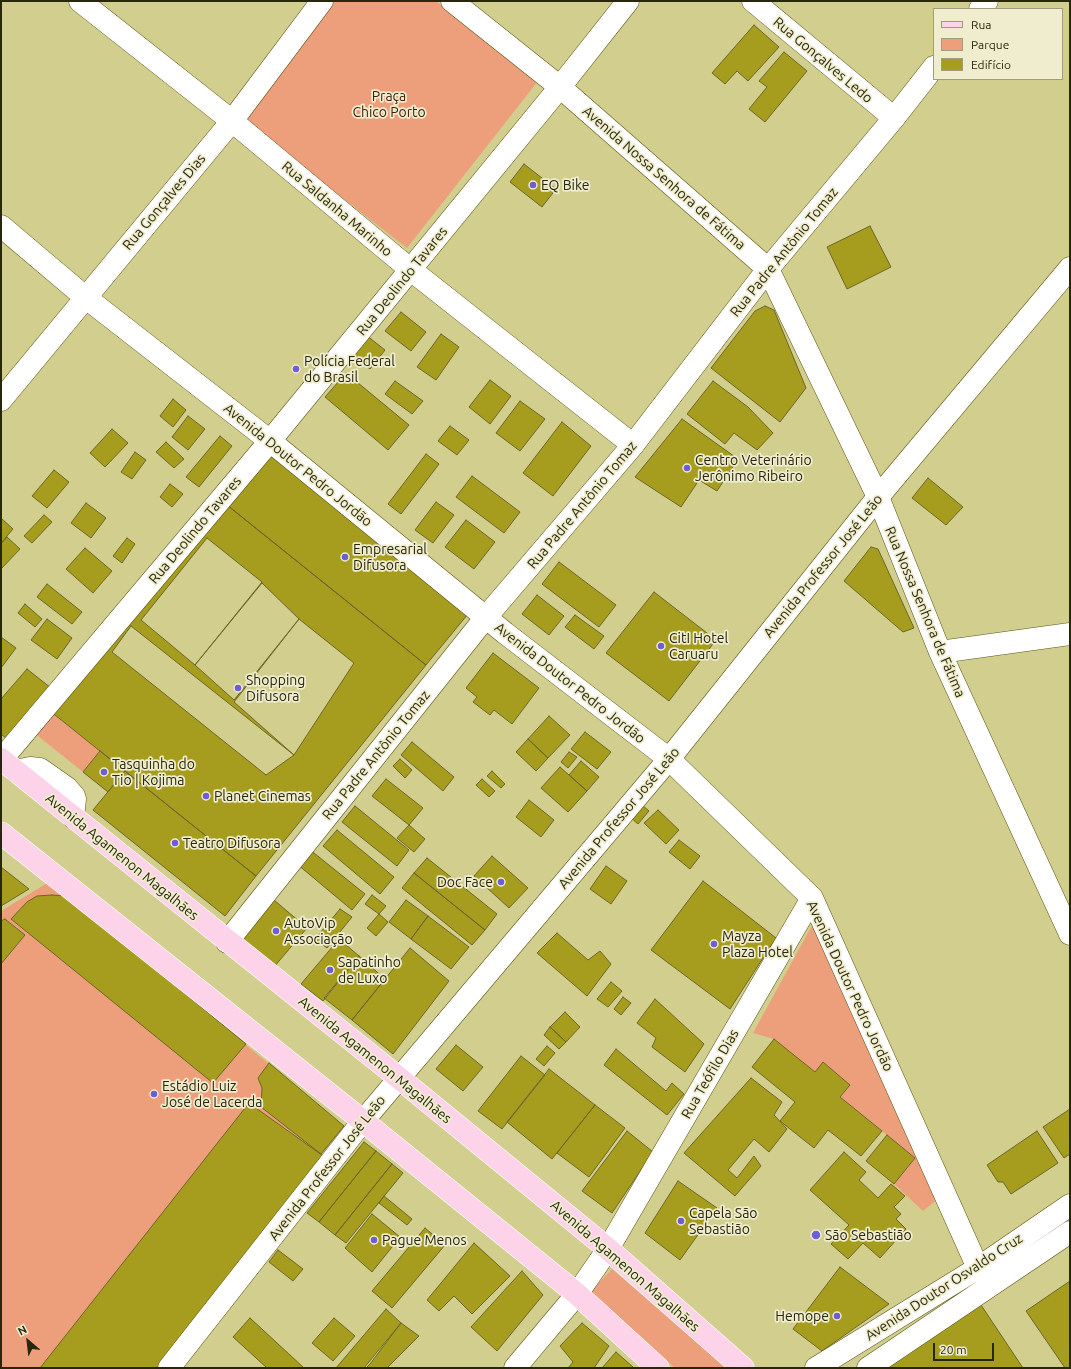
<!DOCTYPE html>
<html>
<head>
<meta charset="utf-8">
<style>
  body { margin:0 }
  #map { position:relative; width:1071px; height:1369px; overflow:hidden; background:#d2ce8e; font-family:Ubuntu,sans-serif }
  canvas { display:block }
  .frame { position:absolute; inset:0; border:2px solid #28260c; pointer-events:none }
  .legend { position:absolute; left:933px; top:8px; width:130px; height:72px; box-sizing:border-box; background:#efedce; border:1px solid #9f9d80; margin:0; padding:5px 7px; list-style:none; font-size:12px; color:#28260c }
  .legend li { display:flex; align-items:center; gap:8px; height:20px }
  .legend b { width:20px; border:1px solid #9f9d80 }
  .north { position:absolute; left:8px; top:1321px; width:40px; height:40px; -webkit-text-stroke:3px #efedce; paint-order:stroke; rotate:332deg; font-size:11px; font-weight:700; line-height:16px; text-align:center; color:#28260c }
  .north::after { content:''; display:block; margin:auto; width:14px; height:18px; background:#28260c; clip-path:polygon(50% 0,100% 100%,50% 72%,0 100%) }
  .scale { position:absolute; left:933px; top:1343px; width:61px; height:18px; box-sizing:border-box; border:2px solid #28260c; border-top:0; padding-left:5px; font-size:12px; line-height:14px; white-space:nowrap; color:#28260c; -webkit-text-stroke:3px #efedce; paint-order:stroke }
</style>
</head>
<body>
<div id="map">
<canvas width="1071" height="1369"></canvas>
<div class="frame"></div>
<ul class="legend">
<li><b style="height:5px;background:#fcd3e9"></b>Rua</li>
<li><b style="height:11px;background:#ed9f7c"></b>Parque</li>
<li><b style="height:11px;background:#a69d1e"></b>Edifício</li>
</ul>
<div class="north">N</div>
<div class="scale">20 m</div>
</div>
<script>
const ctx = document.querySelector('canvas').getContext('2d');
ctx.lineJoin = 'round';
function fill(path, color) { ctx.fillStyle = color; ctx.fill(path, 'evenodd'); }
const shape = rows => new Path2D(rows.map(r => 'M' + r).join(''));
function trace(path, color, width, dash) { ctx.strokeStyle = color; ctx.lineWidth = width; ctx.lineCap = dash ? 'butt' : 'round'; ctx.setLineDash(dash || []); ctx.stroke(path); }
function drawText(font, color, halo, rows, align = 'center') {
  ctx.font = font + ' Ubuntu,sans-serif'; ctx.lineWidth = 3.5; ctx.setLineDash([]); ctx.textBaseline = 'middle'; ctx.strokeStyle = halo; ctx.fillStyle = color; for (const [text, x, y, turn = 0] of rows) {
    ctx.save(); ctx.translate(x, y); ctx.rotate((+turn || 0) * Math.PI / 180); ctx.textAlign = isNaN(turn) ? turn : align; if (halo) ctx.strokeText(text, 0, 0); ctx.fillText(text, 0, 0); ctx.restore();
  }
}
fill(shape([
  [326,1,436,1,538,81,407,248,238,117],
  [50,711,100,751,83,772,33,732],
  [49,882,344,1126,150,1368,1,1368,1,911],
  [815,920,939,1198,923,1211,894,1184,915,1158,840,1097,850,1085,823,1063,815,1072,774,1039,753,1033],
  [612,1269,726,1368,675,1368,590,1292]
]), '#ed9f7c');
const building = shape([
  [754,25,779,47,748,81,737,71,725,84,712,73,754,25],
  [784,52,807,71,765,122,749,109,767,87,759,81,784,52],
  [524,164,556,189,542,207,510,182,524,164],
  [870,226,891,267,847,289,827,247,870,226],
  [765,306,774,310,806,388,780,422,711,368,755,311,765,306],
  [401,312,426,332,411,351,385,331,401,312],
  [441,334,459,347,436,380,417,367,441,334],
  [366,335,385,350,370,369,351,354,366,335],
  [346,373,409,425,388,450,325,397,346,373],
  [490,380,511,396,490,424,469,407,490,380],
  [395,381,423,401,412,414,385,394,395,381],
  [713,381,748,407,773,433,757,450,734,433,725,444,687,414,713,381],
  [173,399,186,410,173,427,160,416,173,399],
  [520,401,545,419,520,451,496,433,520,401],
  [188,416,205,429,188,450,172,437,188,416],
  [682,419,738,459,717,491,699,480,681,507,635,477,682,419],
  [562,422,591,446,553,496,523,473,562,422],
  [450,426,469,440,457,455,438,441,450,426],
  [112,429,128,443,105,467,90,453,112,429],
  [220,436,232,446,199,487,186,477,220,436],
  [166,442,184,459,174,468,156,452,166,442],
  [264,450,468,614,426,665,222,501,264,450],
  [135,452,146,460,132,479,121,472,135,452],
  [426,454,439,464,401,514,388,504,426,454],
  [54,470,69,482,47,508,32,496,54,470],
  [472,476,520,512,504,533,456,497,472,476],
  [928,478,963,507,946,525,912,498,928,478],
  [170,484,183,494,172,507,160,497,170,484],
  [222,501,426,665,256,876,50,711,222,501],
  [436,502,454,515,433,543,415,530,436,502],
  [86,503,106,518,91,538,71,523,86,503],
  [44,515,52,522,32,543,24,536,44,515],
  [1,518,13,529,1,543,1,518],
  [466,520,495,542,474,569,445,547,466,520],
  [7,537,20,549,1,569,1,544,7,537],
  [127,538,135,544,122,563,113,556,127,538],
  [207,538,262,582,195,665,141,620,207,538],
  [871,547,878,549,914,628,903,632,844,581,871,547],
  [85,548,112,571,93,593,66,569,85,548],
  [559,562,616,605,599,627,542,584,559,562],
  [262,583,299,619,234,700,195,665,262,583],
  [47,584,82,612,72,624,37,597,47,584],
  [654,592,716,640,669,701,606,653,654,592],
  [537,595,564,616,549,635,522,614,537,595],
  [25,604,42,619,35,627,18,613,25,604],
  [575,615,604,636,594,649,565,627,575,615],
  [47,619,72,638,57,659,31,640,47,619],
  [299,619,354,663,294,755,234,702,299,619],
  [131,626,294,755,266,775,112,652,131,626],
  [1,637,16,648,1,668,1,637],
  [493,653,539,688,512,724,494,710,490,715,473,702,477,697,466,688,493,653],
  [27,669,51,688,7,739,1,734,1,699,27,669],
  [549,716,570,735,548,758,528,739,549,716],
  [585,732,611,752,597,769,571,749,585,732],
  [528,739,548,758,536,771,516,752,528,739],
  [412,742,454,777,443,791,401,755,412,742],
  [100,751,125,771,108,792,83,772,100,751],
  [569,752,577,757,568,768,561,762,569,752],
  [400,759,412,770,405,778,393,766,400,759],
  [581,761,599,777,587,791,569,775,581,761],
  [560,767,587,791,568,812,541,788,560,767],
  [125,771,256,876,225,916,93,810,125,771],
  [492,771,505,784,501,788,487,776,492,771],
  [386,779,423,808,409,825,372,796,386,779],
  [482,779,495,791,489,797,476,785,482,779],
  [529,800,554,820,541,837,516,817,529,800],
  [642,805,649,811,638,824,630,817,642,805],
  [355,806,409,850,397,866,342,822,355,806],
  [658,810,679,830,666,844,644,823,658,810],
  [409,825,425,839,414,852,397,838,409,825],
  [337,830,394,877,380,894,323,846,337,830],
  [679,840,700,856,690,869,669,852,679,840],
  [309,849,365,894,352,910,297,864,309,849],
  [492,856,528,888,509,908,474,876,492,856],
  [427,858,497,914,485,930,414,873,427,858],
  [606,866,627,881,611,904,590,889,606,866],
  [1,867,29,889,1,906,1,867],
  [414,873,485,930,472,945,402,888,414,873],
  [703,881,776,938,730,1009,651,950,703,881],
  [52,895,66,896,246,1044,213,1083,11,919,27,902,37,896,52,895],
  [372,895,386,906,379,914,365,904,372,895],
  [274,900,307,928,274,967,241,940,274,900],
  [406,900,428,916,411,939,389,922,406,900],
  [340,909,352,917,327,948,315,939,340,909],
  [379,914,388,922,376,936,367,928,379,914],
  [428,916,469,947,451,969,411,939,428,916],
  [5,919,25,935,1,964,1,921,5,919],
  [557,933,588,960,600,951,611,964,587,996,537,953,557,933],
  [339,939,359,956,323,1001,301,984,339,939],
  [410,948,449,981,393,1054,352,1020,410,948],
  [359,956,385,979,352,1020,324,998,359,956],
  [611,982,622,991,608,1007,597,999,611,982],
  [623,997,631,1003,621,1015,614,1009,623,997],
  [655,999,704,1044,685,1072,652,1047,656,1038,637,1023,655,999],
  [565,1012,580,1027,566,1042,550,1027,565,1012],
  [550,1027,566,1042,559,1049,544,1035,550,1027],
  [774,1039,815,1072,823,1062,850,1085,840,1097,882,1131,861,1156,828,1130,814,1148,780,1121,795,1102,752,1067,774,1039],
  [456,1045,483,1067,463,1091,436,1069,456,1045],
  [547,1046,555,1053,544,1066,536,1059,547,1046],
  [616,1049,666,1091,672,1083,684,1094,667,1115,604,1065,616,1049],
  [521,1056,545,1075,502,1129,478,1111,521,1056],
  [269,1063,344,1126,321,1154,261,1107,262,1088,258,1078,269,1063],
  [549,1069,595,1105,552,1159,507,1122,549,1069],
  [751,1078,782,1102,774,1115,787,1129,769,1152,754,1139,728,1170,737,1178,754,1156,761,1166,735,1196,684,1153,751,1078],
  [249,1103,326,1158,157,1368,40,1368,249,1103],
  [595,1105,625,1128,589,1177,557,1153,595,1105],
  [1070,1109,1070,1154,1064,1158,1043,1127,1070,1109],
  [627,1131,653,1152,612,1213,582,1191,627,1131],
  [1037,1131,1058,1163,1011,1194,1003,1182,998,1182,987,1165,1037,1131],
  [887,1135,915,1158,894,1184,866,1161,887,1135],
  [364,1142,376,1151,319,1222,307,1213,364,1142],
  [376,1151,392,1164,335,1235,319,1222,376,1151],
  [844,1152,866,1172,859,1180,878,1198,891,1184,905,1196,894,1207,901,1214,896,1219,906,1229,880,1258,863,1243,848,1259,831,1244,849,1225,810,1190,844,1152],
  [392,1164,403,1173,346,1243,335,1235,392,1164],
  [678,1181,717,1208,680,1260,645,1233,678,1181],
  [384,1196,412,1219,407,1225,379,1203,384,1196],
  [372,1214,400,1237,372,1272,345,1248,372,1214],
  [425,1228,445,1245,392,1308,372,1291,425,1228],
  [474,1243,510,1276,472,1314,454,1296,439,1311,427,1300,474,1243],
  [278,1250,303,1269,293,1281,269,1262,278,1250],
  [840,1267,889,1304,822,1351,793,1329,840,1267],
  [522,1271,543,1295,497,1351,471,1327,522,1271],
  [1070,1281,1070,1368,1065,1368,1026,1311,1070,1281],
  [979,1302,1023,1368,881,1368,979,1302],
  [386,1309,401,1323,370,1364,366,1368,336,1368,386,1309],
  [250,1318,303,1367,303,1368,267,1368,233,1337,250,1318],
  [334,1318,355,1336,333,1361,312,1343,334,1318],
  [401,1323,419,1336,387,1368,364,1368,401,1323],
  [582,1323,609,1346,594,1368,568,1368,573,1362,560,1346,582,1323],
  [616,1352,633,1367,632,1368,602,1368,616,1352]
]);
fill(building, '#a69d1e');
trace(building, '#6b6628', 1);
const street = shape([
  [80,1,232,121,411,270,633,445],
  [452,1,560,87,768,269,878,497,940,652,1070,934],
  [753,1,894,118],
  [1,226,85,297,270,441,505,633,669,759,812,898,978,1268],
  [940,652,1070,634],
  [2,759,270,441,560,87,628,1],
  [16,771,30,768,40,769,67,788,74,796,75,799,73,817],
  [608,1249,812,898]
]);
const secondary = shape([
  [980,9,987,1],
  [1,400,232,121,322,1],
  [227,942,486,617,633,445,768,269,894,118,934,67],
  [169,1368,363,1121,669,759,878,497,1070,268],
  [515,1368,577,1294,608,1249],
  [816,1368,978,1268,1070,1205],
  [868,1368,1070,1232]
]);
const primary = shape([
  [1,759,399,1078,608,1249,743,1368],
  [1,833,363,1121,577,1294,658,1368]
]);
trace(street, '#5a5514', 23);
trace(secondary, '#5a5514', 23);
trace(primary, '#fff', 23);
trace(street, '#fff', 22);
trace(secondary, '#fff', 22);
trace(primary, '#fcd3e9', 22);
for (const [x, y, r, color] of [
  [533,185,4,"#6d5dd7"],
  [296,369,4,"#6d5dd7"],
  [687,468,4,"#6d5dd7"],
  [345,557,4,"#6d5dd7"],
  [661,646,4,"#6d5dd7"],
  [238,688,4,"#6d5dd7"],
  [104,772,4,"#6d5dd7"],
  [206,796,4,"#6d5dd7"],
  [175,843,4,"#6d5dd7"],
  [501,882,4,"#6d5dd7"],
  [276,931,4,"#6d5dd7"],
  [714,944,4,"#6d5dd7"],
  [330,970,4,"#6d5dd7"],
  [154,1094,4,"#6d5dd7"],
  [681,1221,4,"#6d5dd7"],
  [816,1235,5,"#6d5dd7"],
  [374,1240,4,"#6d5dd7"],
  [837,1316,4,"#6d5dd7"]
]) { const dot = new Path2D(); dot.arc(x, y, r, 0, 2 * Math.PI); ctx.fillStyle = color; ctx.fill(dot); trace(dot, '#efedce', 1.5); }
drawText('14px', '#28260c', '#efedce', [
  ["Rua Gonçalves Ledo",823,60,40],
  ["Avenida Nossa Senhora de Fátima",664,178,41],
  ["Rua Gonçalves Dias",164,202,-50],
  ["Rua Saldanha Marinho",337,209,40],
  ["Rua Padre Antônio Tomaz",784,252,-51],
  ["Rua Deolindo Tavares",402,281,-51],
  ["Avenida Doutor Pedro Jordão",298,465,39],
  ["Rua Padre Antônio Tomaz",582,505,-50],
  ["Rua Deolindo Tavares",195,530,-50],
  ["Avenida Professor José Leão",823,566,-51],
  ["Rua Nossa Senhora de Fátima",925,612,67],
  ["Avenida Doutor Pedro Jordão",570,683,38],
  ["Rua Padre Antônio Tomaz",376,755,-51],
  ["Avenida Professor José Leão",619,818,-50],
  ["Avenida Agamenon Magalhães",122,857,39],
  ["Avenida Doutor Pedro Jordão",850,986,65],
  ["Avenida Agamenon Magalhães",375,1060,39],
  ["Rua Teófilo Dias",710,1074,-60],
  ["Avenida Professor José Leão",327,1168,-52],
  ["Avenida Agamenon Magalhães",625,1266,41],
  ["Avenida Doutor Osvaldo Cruz",944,1287,-33]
]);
drawText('14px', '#431c09', '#efedce', [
  ["Praça",389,96],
  ["Chico Porto",389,112]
]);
drawText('14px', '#28260c', '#efedce', [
  ["EQ Bike",541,185],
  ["Polícia Federal",304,361],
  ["do Brasil",304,377],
  ["Centro Veterinário",695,460],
  ["Jerônimo Ribeiro",695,476],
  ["Empresarial",353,549],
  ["Difusora",353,565],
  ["CitI Hotel",669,638],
  ["Caruaru",669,654],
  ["Shopping",246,680],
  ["Difusora",246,696],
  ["Tasquinha do",112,764],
  ["Tio | Kojima",112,780],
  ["Planet Cinemas",214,796],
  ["Teatro Difusora",183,843],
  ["Doc Face",493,882,"right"],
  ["AutoVip",284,923],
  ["Associação",284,939],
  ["Mayza",722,936],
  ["Plaza Hotel",722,952],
  ["Sapatinho",338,962],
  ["de Luxo",338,978],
  ["Estádio Luiz",162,1086],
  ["José de Lacerda",162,1102],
  ["Capela São",689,1213],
  ["Sebastião",689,1229],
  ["São Sebastião",825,1235],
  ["Pague Menos",382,1240],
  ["Hemope",829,1316,"right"]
], 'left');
</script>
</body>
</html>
